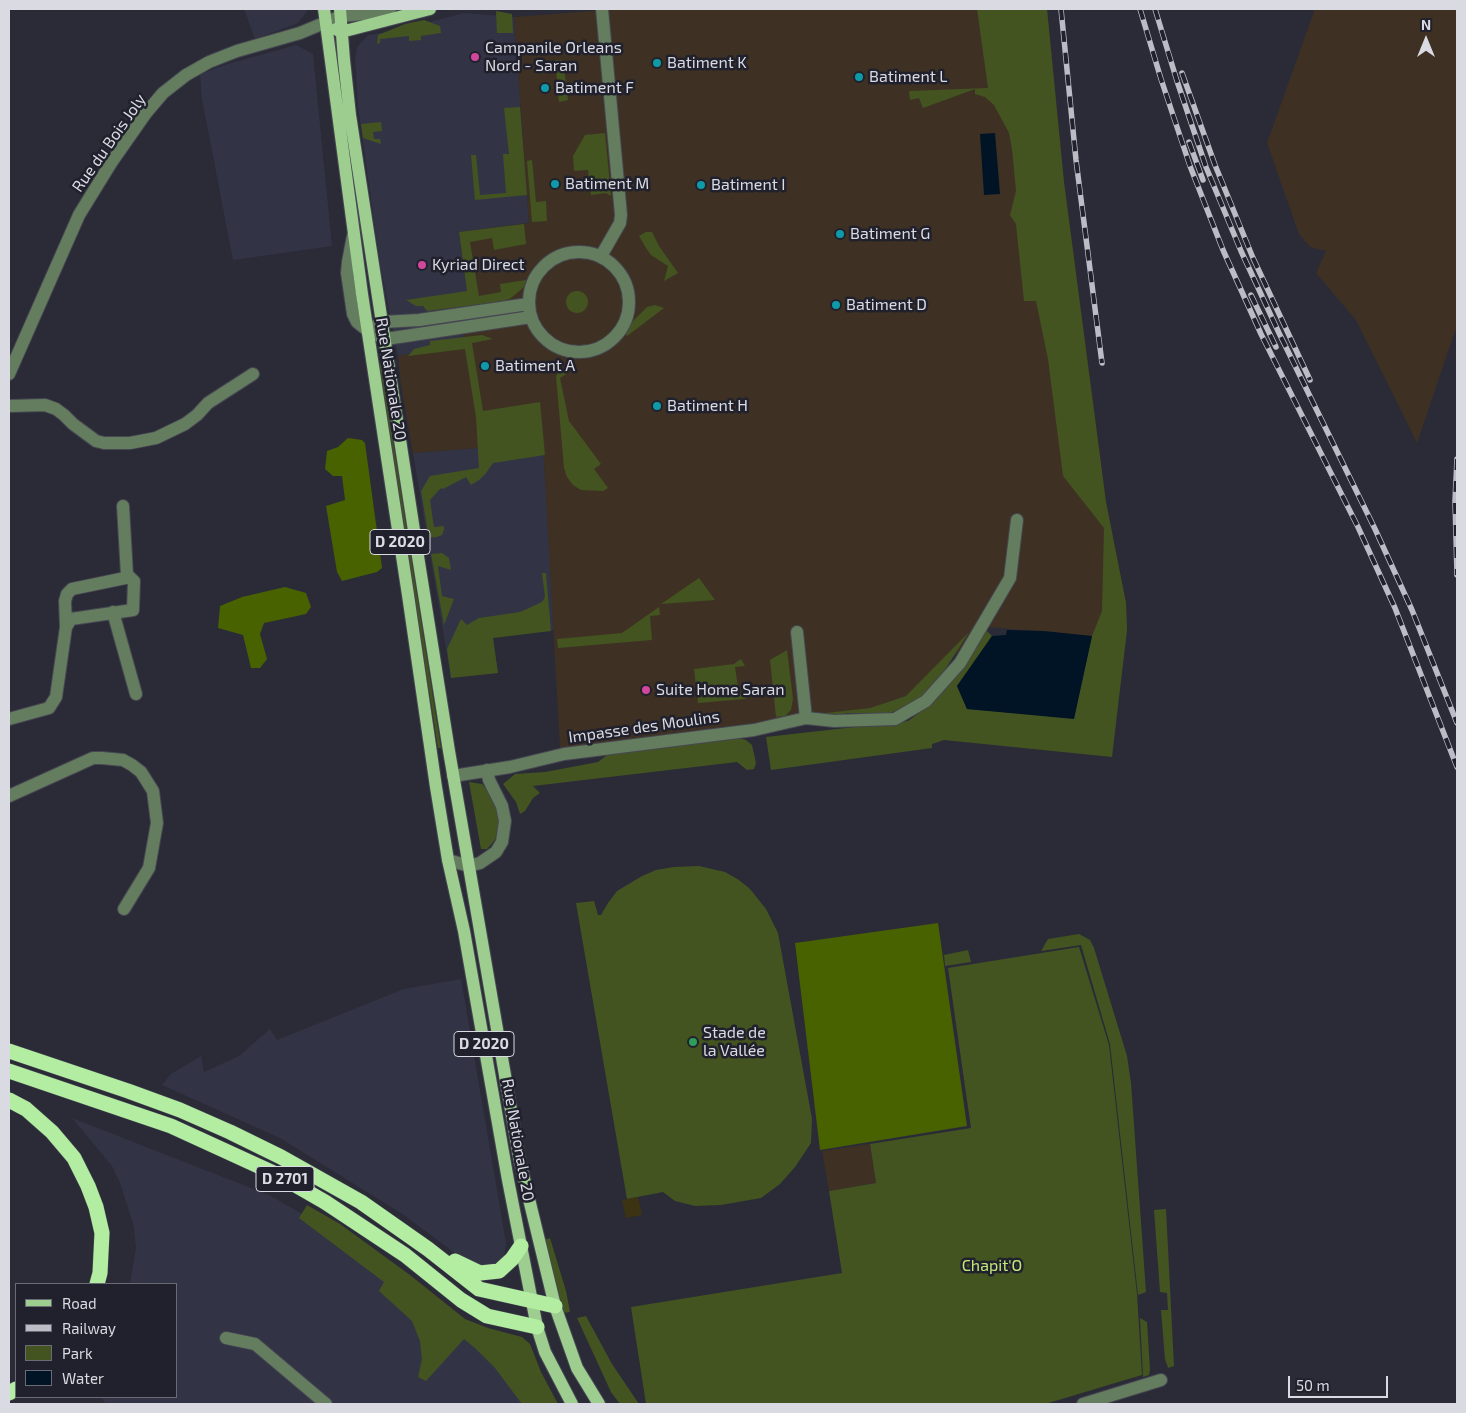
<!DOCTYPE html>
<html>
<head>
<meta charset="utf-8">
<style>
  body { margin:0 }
  #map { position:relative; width:1466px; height:1413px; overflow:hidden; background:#2a2b37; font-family:"Exo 2",sans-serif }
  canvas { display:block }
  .frame { position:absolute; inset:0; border:10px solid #d9dae2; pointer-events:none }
  .legend { position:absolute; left:15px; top:1283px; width:162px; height:115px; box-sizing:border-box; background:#20212d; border:1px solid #6a6b75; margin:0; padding:6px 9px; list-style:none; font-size:15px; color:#d9dae2 }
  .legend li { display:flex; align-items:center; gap:10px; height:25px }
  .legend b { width:25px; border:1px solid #6a6b75 }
  .north { position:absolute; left:1401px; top:15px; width:50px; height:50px; -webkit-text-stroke:4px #20212d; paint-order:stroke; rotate:0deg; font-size:14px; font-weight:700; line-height:20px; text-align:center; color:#d9dae2 }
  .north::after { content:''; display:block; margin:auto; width:18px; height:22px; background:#d9dae2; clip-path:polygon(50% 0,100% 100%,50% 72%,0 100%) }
  .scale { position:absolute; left:1288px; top:1376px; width:100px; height:22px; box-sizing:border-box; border:2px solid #d9dae2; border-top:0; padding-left:6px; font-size:15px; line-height:18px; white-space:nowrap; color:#d9dae2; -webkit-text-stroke:4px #20212d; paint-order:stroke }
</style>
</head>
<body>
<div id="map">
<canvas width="1466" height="1413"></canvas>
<div class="frame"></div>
<ul class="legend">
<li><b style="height:6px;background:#9dcd8f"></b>Road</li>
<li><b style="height:6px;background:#bbbcc5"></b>Railway</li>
<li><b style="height:14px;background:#435420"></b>Park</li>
<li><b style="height:14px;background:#001426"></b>Water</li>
</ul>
<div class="north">N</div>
<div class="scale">50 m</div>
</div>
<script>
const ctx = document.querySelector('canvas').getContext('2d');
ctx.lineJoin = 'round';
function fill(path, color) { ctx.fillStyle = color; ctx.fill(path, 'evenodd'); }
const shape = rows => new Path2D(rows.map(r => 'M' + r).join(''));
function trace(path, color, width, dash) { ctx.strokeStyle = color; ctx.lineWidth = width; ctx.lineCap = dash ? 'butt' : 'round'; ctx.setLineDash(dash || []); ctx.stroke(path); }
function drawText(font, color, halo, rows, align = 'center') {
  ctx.font = font + ' "Exo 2",sans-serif'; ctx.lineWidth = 5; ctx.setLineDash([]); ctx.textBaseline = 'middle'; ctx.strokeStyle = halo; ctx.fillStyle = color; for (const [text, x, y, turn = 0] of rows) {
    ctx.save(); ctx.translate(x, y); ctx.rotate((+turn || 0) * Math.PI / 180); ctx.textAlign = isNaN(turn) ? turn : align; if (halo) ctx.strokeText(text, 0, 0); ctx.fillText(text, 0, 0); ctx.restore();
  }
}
fill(shape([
  [244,9,309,9,298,23,255,39],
  [464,13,514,17,529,223,459,232,467,291,462,345,398,356,380,263,358,106,355,57,358,46,368,35,400,30],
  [296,45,313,54,332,246,233,260,202,99,200,74,228,64],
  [543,443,554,630,493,638,498,673,451,678,413,453],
  [461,979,506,1243,504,1257,494,1267,482,1269,467,1262,404,1215,280,1138,162,1085,171,1074,201,1056,204,1072,239,1056,270,1029,277,1040,404,989],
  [72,1118,269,1195,318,1223,438,1313,496,1366,524,1404,106,1404,101,1397,176,1397,176,1284,130,1284,136,1248,133,1223,120,1183,112,1166]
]), '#323446');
fill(shape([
  [619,9,1047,9,1064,182,1106,502,1126,603,1127,630,1092,636,988,627,906,696,870,708,560,748,543,443,413,453,401,385,398,356,462,344,467,291,459,232,529,223,514,17],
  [1315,9,1457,9,1457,325,1417,443,1356,320,1316,273,1326,251,1310,247,1299,234,1267,143],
  [870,1144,876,1183,829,1191,822,1151]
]), '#3e3123');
fill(shape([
  [977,9,1047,9,1064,182,1106,502,1126,603,1127,630,1112,757,944,740,932,744,932,748,771,770,766,737,908,721,934,702,986,630,992,636,957,686,967,709,1074,718,1092,636,1102,611,1104,528,1063,476,1048,359,1036,301,1024,301,1016,224,1010,215,1016,191,1012,149,1009,133,994,105,985,97,975,94,975,89,923,108,919,98,910,100,909,91,988,88],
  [496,11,512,14,513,33,497,33],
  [424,20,440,26,441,33,421,36,421,40,409,41,409,36,380,39,380,43,377,44,378,35,405,24],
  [555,60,563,60,568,100,559,102],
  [520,107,527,195,475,200,471,155,476,155,480,195,506,193,503,154,509,154,504,108],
  [381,122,382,131,373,132,374,139,380,139,381,144,363,138,361,124],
  [605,133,611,196,606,193,591,195,588,170,574,171,573,156,585,135],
  [532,160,536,202,546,201,547,221,532,222,527,161],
  [524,224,526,244,494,250,492,238,470,242,479,296,501,292,500,284,526,280,524,287,511,298,504,301,427,311,423,306,416,306,406,300,467,291,459,232],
  [646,232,652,232,659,246,678,273,664,281,668,266,651,255,646,248,639,236],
  '566 302a11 11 0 1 1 22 0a11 11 0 1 1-22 0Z',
  [655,305,664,308,627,336,625,333,633,321,647,307],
  [482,335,493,339,472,343,483,411,540,402,545,455,493,463,486,473,479,480,471,485,466,477,443,489,441,488,430,500,434,527,444,526,444,530,442,535,437,537,429,538,421,491,430,476,479,468,476,417,465,349,408,356,414,349,430,345,430,341],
  [381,363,441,748,438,748,378,364],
  [561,368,569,372,560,378,569,421,601,464,594,469,608,488,603,491,581,490,573,485,567,477,564,468,556,376],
  [442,553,449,558,451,570,438,566,442,596,454,599,444,625,431,554],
  [542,573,546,573,551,631,493,638,498,673,451,678,447,649,461,619,467,625,479,618,520,612,542,602,545,597],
  [699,578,715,600,661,604],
  [659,607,660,615,650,616,652,640,558,648,557,639,622,633],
  [969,632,941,676,925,694,905,707,890,713,848,713,831,717,817,714,870,708,906,696],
  [787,650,793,699,791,710,785,716,776,717,770,660],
  [741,659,745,666,735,667,739,694,748,694,747,697,745,699,698,703,694,669,734,664],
  [737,738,746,740,752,745,756,763,754,769,747,770,737,762,533,786,540,793,533,798,525,811,520,814,516,802,503,784,515,774,545,772,598,762,611,752],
  [469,782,482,784,494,798,498,815,498,830,495,840,487,849,481,849],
  [699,866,725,872,739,880,750,889,766,909,778,933,812,1119,811,1143,795,1167,780,1184,761,1198,721,1205,695,1206,675,1201,663,1192,627,1199,576,903,594,901,598,915,601,915,608,903,617,891,642,876,656,870,674,867],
  [1079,934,1090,940,1094,948,1127,1056,1131,1083,1146,1292,1138,1295,1110,1044,1081,945,1041,951,1048,939],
  [1079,947,1109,1045,1137,1294,1142,1375,1045,1404,646,1404,631,1307,842,1273,829,1191,876,1183,870,1144,971,1128,948,968],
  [968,950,971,962,945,966,944,955],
  [307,1205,340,1224,410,1275,465,1319,488,1328,522,1337,530,1344,541,1372,558,1404,522,1404,495,1368,475,1348,464,1339,426,1381,418,1377,422,1359,420,1341,412,1321,379,1291,384,1282,299,1218],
  [1166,1209,1174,1366,1168,1368,1165,1359,1161,1310,1168,1310,1167,1293,1160,1292,1154,1210],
  [550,1238,566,1291,570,1312,564,1313,544,1240],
  [586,1316,612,1364,639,1404,620,1404,611,1392,577,1318],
  [1140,1318,1147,1322,1150,1370,1149,1375,1143,1377]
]), '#435420');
fill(shape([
  [348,438,362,440,365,443,382,568,377,572,342,581,337,572,326,506,345,500,342,476,333,476,325,469,327,451,338,447],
  [285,587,306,593,311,607,306,614,264,623,260,634,267,659,260,668,251,668,243,635,218,628,220,606,242,597],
  [938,923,967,1126,820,1150,795,943]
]), '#486200');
fill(shape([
  [638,1197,642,1215,626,1218,622,1200]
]), '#3c3313');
fill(shape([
  [995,133,1000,194,984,195,980,134],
  [1007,630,1044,631,1092,636,1074,719,967,709,957,686,992,636,1006,635]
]), '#001426');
const minor = shape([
  [353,236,348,262,347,273,353,314,357,322,367,330,386,339,531,317],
  '529 302a50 50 0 1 1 100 0a50 50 0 1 1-100 0Z',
  [601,256,620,223,621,215,602,9],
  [373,327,383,322,419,320,528,304],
  [9,374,79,215,111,163,146,113,163,93,186,75,209,62,237,51,300,33,341,16,375,13,390,9],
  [9,406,45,405,56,409,64,415,73,424,96,441,104,443,130,443,156,438,185,424,197,415,208,403,253,374],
  [113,612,136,694],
  [66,627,65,601,67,594,72,589,130,577],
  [797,632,806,718],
  [9,719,49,708,56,697,66,627,71,619,133,610,134,581,127,575,123,506],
  [453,776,510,767,564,754,754,730,806,718,834,721,895,719,926,701,960,663,1010,578,1017,520],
  [9,796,93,758,102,758,123,760,132,765,141,772,153,791,157,823,149,868,124,909],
  [448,860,469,866,480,863,496,852,502,842,505,821,502,806,489,780,487,770],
  [226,1338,255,1344,326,1404],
  [1083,1404,1161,1380]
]);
const major = shape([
  [324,9,362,294,408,595,436,787,448,860,464,931,508,1180,537,1327,545,1352,572,1404],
  [340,9,344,60,350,115,417,550,449,751,520,1162,555,1306,577,1368,599,1404],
  [336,29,341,32,430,9]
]);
const highway = shape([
  [9,1051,128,1091,180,1110,230,1132,281,1157,361,1202,428,1249,479,1289,555,1306],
  [9,1071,171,1126,278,1175,325,1202,405,1255,461,1300,487,1316,537,1327],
  [9,1100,26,1109,52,1132,74,1158,88,1186,96,1207,102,1233,100,1273,97,1284],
  [455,1261,480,1273,499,1271,512,1259,521,1246],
  [9,1393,16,1389]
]);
trace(minor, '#464752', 14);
trace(major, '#464752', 14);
trace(highway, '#464752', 16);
trace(minor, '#657d5f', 12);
trace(major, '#9dcd8f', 12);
trace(highway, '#b3eda2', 15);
const rail = shape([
  [1061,9,1076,160,1102,363],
  [1140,9,1161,79,1190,166,1223,250,1261,334,1358,527,1395,608,1457,767],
  [1155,9,1177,81,1206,167,1241,251,1279,333,1375,529,1412,610,1457,723],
  [1182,73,1215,165,1253,258,1310,380],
  [1189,142,1203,180],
  [1251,295,1276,347],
  [1457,459,1455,501,1457,575]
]);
trace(rail, '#bbbcc5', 5.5);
trace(rail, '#20212d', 4, [11]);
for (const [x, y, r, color] of [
  [475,57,5,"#d1479c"],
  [657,63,5,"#0f9aa8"],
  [859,77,5,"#0f9aa8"],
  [545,88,5,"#0f9aa8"],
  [555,184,5,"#0f9aa8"],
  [701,185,5,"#0f9aa8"],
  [840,234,5,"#0f9aa8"],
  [422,265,5,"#d1479c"],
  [836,305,5,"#0f9aa8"],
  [485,366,5,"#0f9aa8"],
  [657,406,5,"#0f9aa8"],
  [646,690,5,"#d1479c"],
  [693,1042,5,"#2e9e5b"]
]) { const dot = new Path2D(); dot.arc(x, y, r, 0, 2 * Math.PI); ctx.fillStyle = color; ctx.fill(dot); trace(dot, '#20212d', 2); }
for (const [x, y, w] of [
  [400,542,60],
  [484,1044,60],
  [285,1179,58]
]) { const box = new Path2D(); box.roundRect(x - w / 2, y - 12.5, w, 25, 4); ctx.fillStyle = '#20212d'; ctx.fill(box); trace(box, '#d9dae2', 1); }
drawText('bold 15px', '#d9dae2', null, [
  ["D 2020",400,542],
  ["D 2020",484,1044],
  ["D 2701",285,1179]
]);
drawText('16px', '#d9dae2', '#20212d', [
  ["Campanile Orleans",485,48],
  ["Nord - Saran",485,66],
  ["Batiment K",667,63],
  ["Batiment L",869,77],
  ["Batiment F",555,88],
  ["Batiment M",565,184],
  ["Batiment I",711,185],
  ["Batiment G",850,234],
  ["Kyriad Direct",432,265],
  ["Batiment D",846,305],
  ["Batiment A",495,366],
  ["Batiment H",667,406],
  ["Suite Home Saran",656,690],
  ["Stade de",703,1033],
  ["la Vallée",703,1051]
], 'left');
drawText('16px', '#d9dae2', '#20212d', [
  ["Rue du Bois Joly",109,143,-55],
  ["Rue Nationale 20",391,379,81],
  ["Impasse des Moulins",644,727,-8],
  ["Rue Nationale 20",518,1140,80]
]);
drawText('16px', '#c1e878', '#20212d', [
  ["Chapit'O",992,1266]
]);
</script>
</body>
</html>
